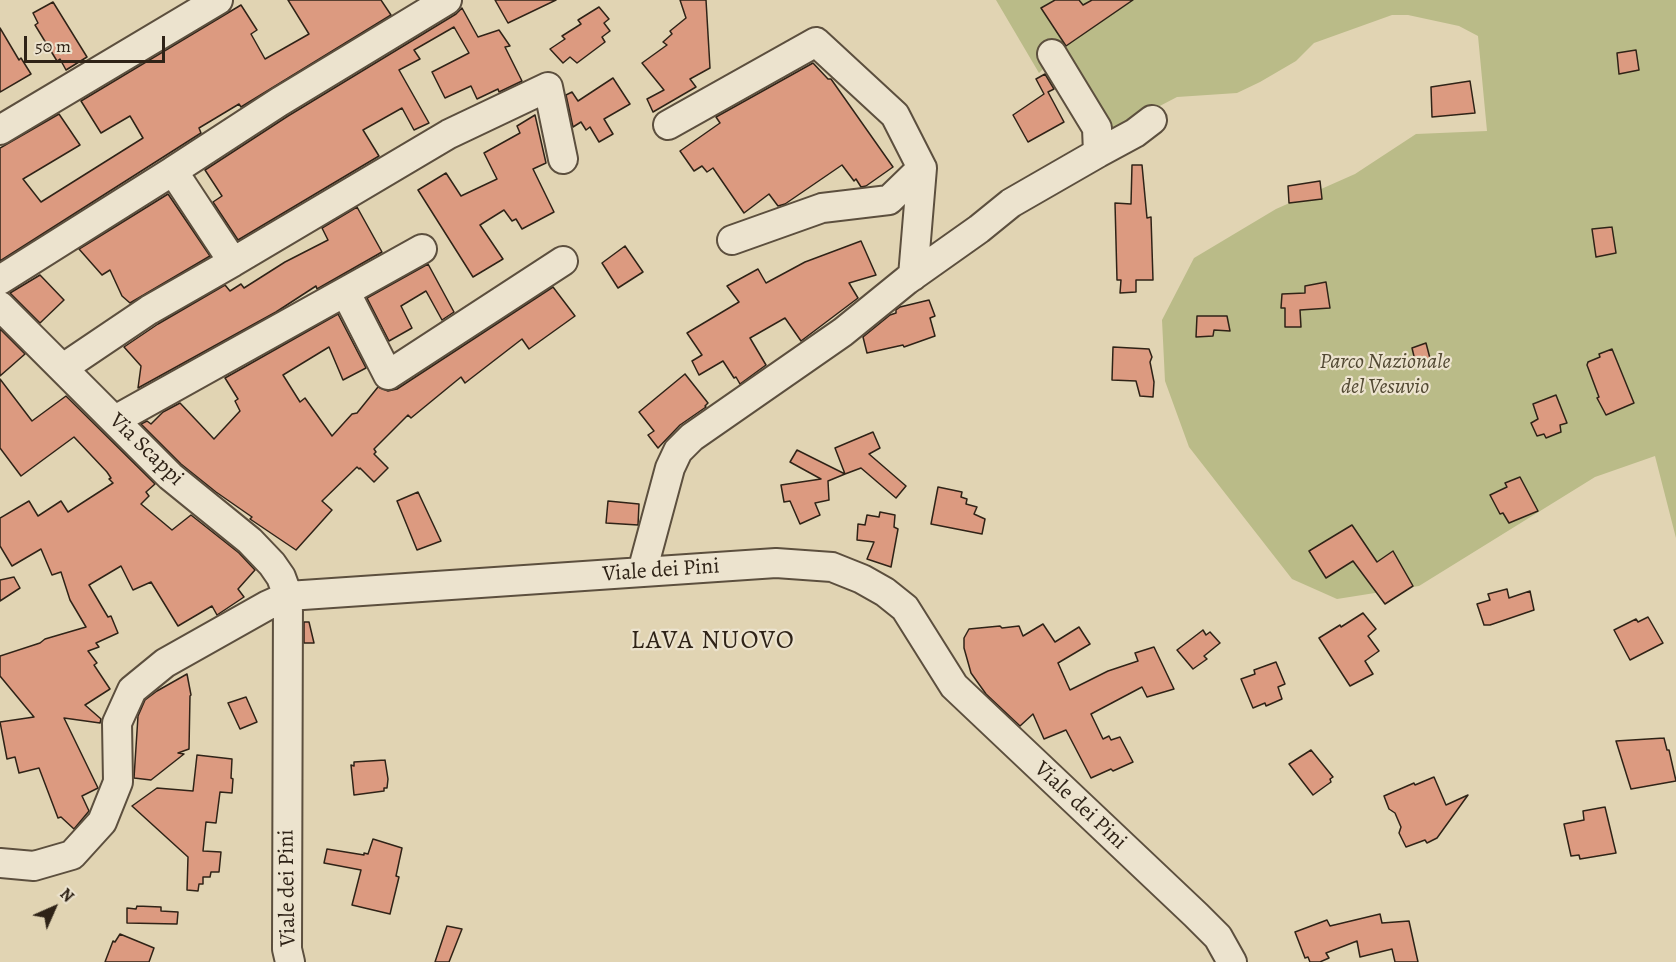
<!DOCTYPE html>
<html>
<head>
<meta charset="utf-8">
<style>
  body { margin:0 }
  #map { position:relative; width:1676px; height:962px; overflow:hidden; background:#e1d4b3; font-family:Alegreya,serif }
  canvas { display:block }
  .north { position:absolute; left:24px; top:878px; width:60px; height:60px; -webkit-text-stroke:4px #ece3ce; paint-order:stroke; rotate:45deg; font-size:16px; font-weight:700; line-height:24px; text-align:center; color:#2f2317 }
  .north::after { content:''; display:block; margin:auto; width:21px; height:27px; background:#2f2317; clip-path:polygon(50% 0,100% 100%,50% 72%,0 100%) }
  .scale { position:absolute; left:24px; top:36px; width:141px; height:27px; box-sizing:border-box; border:3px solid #2f2317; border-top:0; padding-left:8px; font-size:18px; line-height:21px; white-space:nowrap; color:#2f2317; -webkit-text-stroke:4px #ece3ce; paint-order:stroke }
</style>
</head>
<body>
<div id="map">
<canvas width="1676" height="962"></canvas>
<div class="north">N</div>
<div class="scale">50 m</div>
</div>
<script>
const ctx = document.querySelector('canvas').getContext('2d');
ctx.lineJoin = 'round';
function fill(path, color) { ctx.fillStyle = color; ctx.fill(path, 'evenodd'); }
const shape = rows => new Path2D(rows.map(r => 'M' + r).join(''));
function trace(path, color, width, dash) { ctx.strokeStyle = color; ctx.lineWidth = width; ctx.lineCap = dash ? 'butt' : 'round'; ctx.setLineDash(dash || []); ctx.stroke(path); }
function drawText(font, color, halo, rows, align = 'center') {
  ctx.font = font + ' Alegreya,serif'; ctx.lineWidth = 4.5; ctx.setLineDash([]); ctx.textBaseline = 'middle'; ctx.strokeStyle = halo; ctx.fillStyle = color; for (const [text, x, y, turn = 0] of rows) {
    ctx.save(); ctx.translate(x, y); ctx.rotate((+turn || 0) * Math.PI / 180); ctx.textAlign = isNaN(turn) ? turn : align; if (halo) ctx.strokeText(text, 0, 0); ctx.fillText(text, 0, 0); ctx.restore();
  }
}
fill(shape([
  [996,0,1676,0,1676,538,1655,456,1595,477,1419,586,1337,599,1292,579,1189,447,1165,381,1162,320,1194,258,1276,209,1355,174,1416,134,1487,131,1478,36,1459,26,1408,15,1392,15,1314,43,1296,61,1260,82,1237,93,1177,97,1154,109,1111,137,1048,64,1039,73]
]), '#babb88');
const building = shape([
  [288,0,381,0,391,15,241,107,239,104,199,128,201,133,0,261,0,148,59,114,80,145,23,179,41,202,143,138,130,116,101,133,81,101,241,5,257,30,251,34,265,59,309,34,288,0],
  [495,0,556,0,508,23,495,0],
  [680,0,706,0,710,68,690,79,696,87,653,112,647,99,664,90,642,63,667,45,663,42,672,34,670,31,686,18,680,0],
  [1055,0,1079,0,1083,5,1092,0,1133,0,1066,46,1041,8,1055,0],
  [53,2,87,57,66,70,60,59,57,61,35,25,38,23,33,13,53,2],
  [599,7,609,19,604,23,610,31,602,37,605,42,577,63,570,57,563,63,550,49,565,39,562,36,581,24,578,20,599,7],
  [462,8,478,37,499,30,510,46,505,47,522,81,499,92,498,89,477,99,471,86,445,98,432,72,469,53,454,27,414,50,420,59,399,70,429,123,414,130,402,108,363,130,379,156,238,240,213,202,222,196,205,170,288,116,456,14,462,8],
  [0,28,19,60,21,58,31,74,0,92,0,28],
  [1636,50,1639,70,1619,74,1617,53,1636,50],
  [813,63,828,79,831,79,893,167,866,186,861,187,856,179,854,181,842,165,785,204,778,206,769,194,744,213,713,168,707,172,702,166,694,171,680,151,720,123,716,117,813,63],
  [1045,74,1054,89,1048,92,1064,122,1028,142,1013,115,1044,94,1036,79,1045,74],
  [613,78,630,104,604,119,613,134,599,142,590,127,586,130,581,122,573,127,566,95,572,92,578,101,613,78],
  [1470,81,1475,113,1432,117,1431,87,1470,81],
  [535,115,546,163,533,169,554,212,522,229,516,219,512,221,504,210,480,225,503,259,473,277,418,190,446,173,461,196,497,179,484,153,520,133,517,126,535,115],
  [1132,165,1142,165,1147,218,1151,217,1153,280,1136,280,1136,292,1120,293,1121,280,1117,280,1115,203,1131,204,1132,165],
  [1320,181,1322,199,1289,203,1288,186,1320,181],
  [168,194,210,256,130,303,122,296,110,270,102,275,79,249,168,194],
  [357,207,382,252,317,289,316,286,276,312,138,388,141,366,124,347,158,324,225,285,230,291,241,284,244,288,285,262,328,240,322,228,357,207],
  [1612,227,1616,253,1596,257,1592,229,1612,227],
  [861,241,876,275,849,283,858,298,801,341,785,318,750,338,766,365,740,384,736,377,734,378,723,361,699,375,692,361,702,355,687,333,739,302,727,286,758,269,766,283,805,262,861,241],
  [625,246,643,272,618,288,602,263,625,246],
  [428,264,454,312,442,320,426,291,401,306,412,328,389,341,367,298,428,264],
  [40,275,64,300,40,323,10,293,40,275],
  [1326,282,1330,308,1300,310,1301,327,1285,327,1285,308,1281,308,1282,294,1305,293,1305,286,1326,282],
  [553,287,575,316,529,349,522,339,465,383,461,377,411,418,408,415,374,449,376,452,374,454,388,468,374,482,360,468,359,469,357,467,322,501,332,510,296,550,250,519,252,517,216,492,181,464,141,424,147,421,151,424,163,412,180,403,214,439,240,411,235,401,238,399,225,378,338,314,366,368,343,380,329,347,283,375,300,402,305,398,332,436,352,414,357,413,378,387,388,391,397,389,553,287],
  [929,300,935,316,930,318,935,336,904,347,903,345,867,353,863,337,890,315,896,313,896,310,900,307,929,300],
  [1197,316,1227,316,1230,331,1214,330,1213,336,1196,337,1197,316],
  [0,329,25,354,0,376,0,329],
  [1426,343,1432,366,1417,369,1412,348,1426,343],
  [1113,347,1149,349,1152,357,1150,362,1154,382,1153,397,1140,396,1136,381,1112,380,1113,347],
  [1612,349,1634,403,1606,415,1597,398,1599,397,1587,365,1588,362,1600,357,1599,354,1612,349],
  [685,374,708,403,705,406,706,407,680,425,658,448,648,435,654,431,639,412,685,374],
  [0,379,32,421,66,396,155,484,146,492,149,496,141,504,172,530,191,515,239,553,255,570,238,589,244,597,217,615,212,606,178,626,151,582,133,590,121,566,89,585,108,617,111,616,118,633,96,643,99,647,88,651,97,663,94,665,110,689,85,705,101,719,100,723,64,718,98,788,82,796,89,811,74,829,61,817,58,818,39,768,19,773,15,757,7,759,0,722,34,717,0,676,0,656,40,643,45,639,86,627,70,600,61,572,52,575,41,549,12,566,0,546,0,518,29,501,38,516,61,501,68,512,113,483,109,479,111,478,107,472,74,437,21,476,0,448,0,379],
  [1556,395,1567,423,1560,425,1561,432,1546,438,1544,434,1537,436,1531,423,1538,419,1533,404,1556,395],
  [873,432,880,448,869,454,906,486,896,498,861,468,845,474,835,448,873,432],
  [797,450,845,474,828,481,829,500,815,503,820,515,800,524,790,501,784,502,781,485,821,479,790,462,797,450],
  [1520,477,1538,511,1509,523,1503,513,1500,514,1490,495,1507,487,1505,483,1520,477],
  [938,487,962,492,961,497,967,499,966,504,977,507,974,514,985,519,982,534,931,524,938,487],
  [418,492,441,541,417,550,397,501,418,492],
  [608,501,639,504,638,525,606,523,608,501],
  [880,512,895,515,894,527,898,529,891,567,867,559,874,542,857,540,858,524,865,525,867,515,879,517,880,512],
  [1352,525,1377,562,1393,551,1413,586,1385,604,1353,561,1326,578,1309,551,1352,525],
  [14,577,20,588,0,601,0,580,14,577],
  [1507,589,1509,598,1530,591,1534,610,1490,625,1484,625,1477,604,1490,600,1488,594,1507,589],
  [1363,613,1376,629,1368,636,1379,651,1365,661,1373,674,1350,686,1319,638,1340,625,1341,627,1363,613],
  [1648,617,1663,643,1630,660,1614,630,1636,619,1638,622,1648,617],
  [304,622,309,622,314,643,304,643,304,622],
  [1043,624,1055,642,1079,627,1090,644,1058,663,1070,690,1108,671,1138,661,1135,653,1154,647,1174,689,1147,697,1142,687,1091,714,1103,739,1109,736,1111,740,1120,737,1133,762,1113,771,1111,769,1091,778,1066,730,1044,739,1033,714,1020,726,986,694,971,673,964,648,964,638,969,629,1000,626,1002,628,1019,626,1023,636,1043,624],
  [1203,630,1206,635,1210,632,1220,643,1204,656,1207,659,1193,669,1177,650,1203,630],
  [1276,662,1285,684,1278,687,1282,699,1266,706,1265,703,1253,708,1241,679,1255,674,1254,670,1276,662],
  [187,674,191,695,190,696,189,749,178,753,184,754,151,780,134,778,138,716,145,700,157,691,187,674],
  [246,697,257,722,240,729,228,703,246,697],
  [1664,738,1667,750,1669,750,1676,781,1631,789,1616,741,1664,738],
  [1311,750,1333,777,1330,779,1331,782,1313,795,1289,764,1311,750],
  [197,755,232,759,231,778,233,779,232,793,220,792,216,823,206,822,203,851,221,852,219,872,211,872,210,877,203,877,203,884,199,884,198,891,187,890,188,857,132,806,157,788,193,791,197,755],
  [385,760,388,779,387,788,384,788,384,791,354,795,351,765,354,766,354,762,385,760],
  [1434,777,1446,805,1468,795,1437,838,1427,843,1425,840,1406,847,1399,833,1401,827,1395,813,1389,809,1384,796,1414,783,1415,785,1434,777],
  [1605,807,1616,853,1580,859,1579,855,1571,856,1564,824,1584,820,1583,811,1605,807],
  [373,839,402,848,396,876,399,877,390,914,352,905,361,870,324,863,327,849,364,855,364,853,368,854,373,839],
  [137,906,161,907,161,911,178,912,177,924,127,923,127,908,136,909,137,906],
  [1380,914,1382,923,1409,921,1418,962,1395,962,1392,949,1360,957,1357,941,1326,953,1329,958,1320,962,1310,962,1308,957,1305,958,1295,932,1327,920,1330,926,1380,914],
  [447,926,462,929,449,962,435,962,447,926],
  [120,934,154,948,149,962,105,962,113,941,115,942,120,934]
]);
fill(building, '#dc9a80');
trace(building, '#2f2317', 1.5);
const minor = shape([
  [447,0,279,102,173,171,233,262,449,134,548,87,563,159],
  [668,125,816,42,895,115,922,168,913,276],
  [0,130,218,0],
  [1098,153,1135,133,1152,120],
  [732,240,822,208,889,200,922,168],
  [0,280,173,171],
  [346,293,388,375,563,261],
  [0,306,170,476,250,541,272,564,281,577,288,596,287,949,290,962],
  [63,368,149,310,233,262],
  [115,420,422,249],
  [642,572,670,468,678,451,692,437,843,332,907,280,979,229,1011,203,1098,153,1097,128,1052,54],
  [0,863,34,866,72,855,102,822,118,782,117,723,132,690,165,663,268,605,288,596,776,563,832,567,862,579,885,592,905,608,954,686,1196,915,1218,937,1232,962]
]);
trace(minor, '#5c4f3e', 32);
trace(minor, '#ece3ce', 28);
drawText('italic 22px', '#524933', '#ece3ce', [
  ["Parco Nazionale",1385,363],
  ["del Vesuvio",1385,388]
]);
drawText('22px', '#2f2317', '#ece3ce', [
  ["Via Scappi",146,450,44],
  ["Viale dei Pini",661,571,-4],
  ["Viale dei Pini",1080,806,43],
  ["Viale dei Pini",288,888,-91]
]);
ctx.letterSpacing = '1.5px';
drawText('26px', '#2f2317', '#ece3ce', [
  ["LAVA NUOVO",713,642]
]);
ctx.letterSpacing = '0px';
</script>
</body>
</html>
